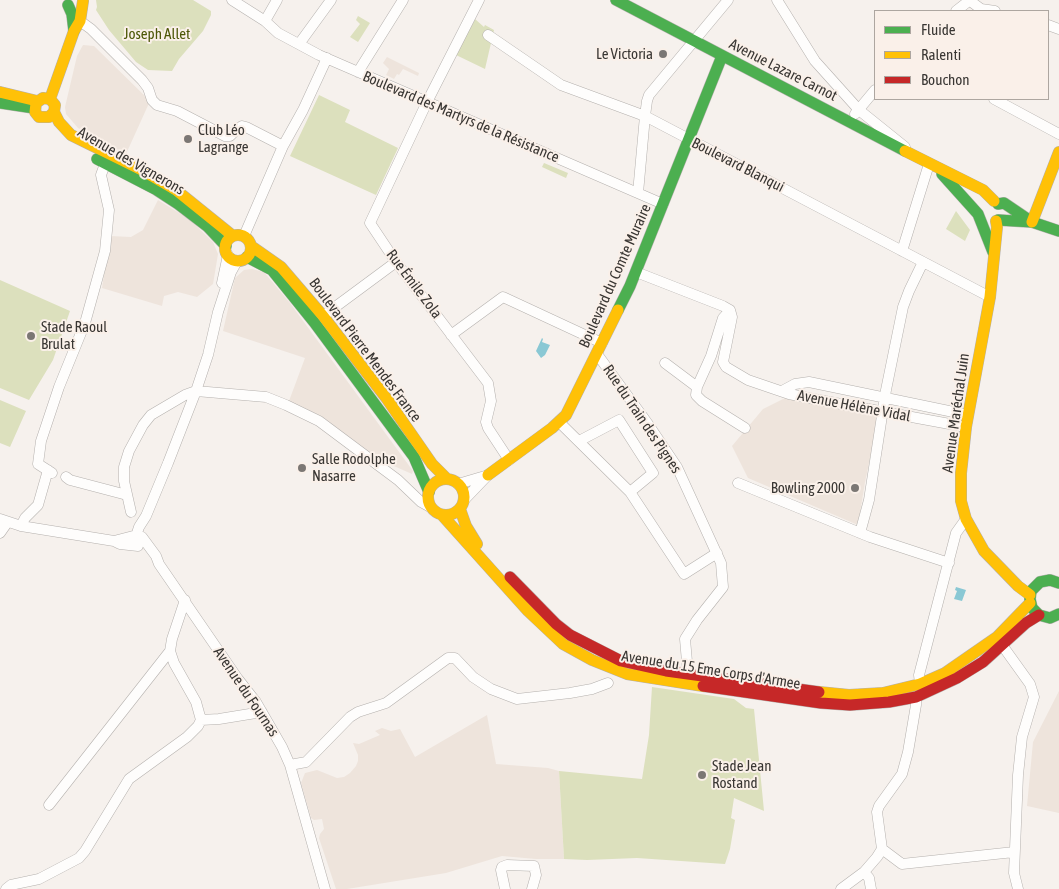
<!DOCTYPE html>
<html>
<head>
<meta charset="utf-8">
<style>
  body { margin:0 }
  #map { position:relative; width:1059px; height:889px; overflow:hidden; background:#f6f1ed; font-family:"Asap Condensed",sans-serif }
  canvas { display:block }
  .legend { position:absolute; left:874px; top:10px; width:175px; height:90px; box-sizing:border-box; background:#faf0e9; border:1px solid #ada6a0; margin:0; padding:6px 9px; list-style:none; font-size:15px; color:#393633 }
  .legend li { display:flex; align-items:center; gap:10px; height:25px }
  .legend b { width:25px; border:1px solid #ada6a0 }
</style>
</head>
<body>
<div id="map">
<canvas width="1059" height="889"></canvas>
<ul class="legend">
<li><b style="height:6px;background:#4caf50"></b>Fluide</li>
<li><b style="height:6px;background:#ffc107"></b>Ralenti</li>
<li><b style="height:6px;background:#c62828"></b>Bouchon</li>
</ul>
</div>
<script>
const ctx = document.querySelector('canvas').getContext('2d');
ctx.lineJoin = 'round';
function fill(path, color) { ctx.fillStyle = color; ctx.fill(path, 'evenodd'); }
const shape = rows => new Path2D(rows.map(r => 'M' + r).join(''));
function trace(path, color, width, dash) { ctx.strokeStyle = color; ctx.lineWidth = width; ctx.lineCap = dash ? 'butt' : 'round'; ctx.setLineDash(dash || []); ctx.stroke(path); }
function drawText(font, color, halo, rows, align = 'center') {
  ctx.font = font + ' "Asap Condensed",sans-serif'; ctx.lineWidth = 4; ctx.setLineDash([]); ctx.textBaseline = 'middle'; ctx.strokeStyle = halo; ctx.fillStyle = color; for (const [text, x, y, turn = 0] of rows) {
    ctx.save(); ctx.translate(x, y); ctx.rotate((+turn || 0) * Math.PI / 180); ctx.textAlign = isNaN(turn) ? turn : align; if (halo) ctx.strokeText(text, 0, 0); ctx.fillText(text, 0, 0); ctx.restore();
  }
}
fill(shape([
  [83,45,94,46,150,101,126,154,78,128,66,114,65,107,77,56],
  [387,57,419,73,418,76,403,69,399,75,397,74,394,79,386,75,389,69,383,63],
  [158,200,189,219,213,242,218,254,213,284,197,297,178,292,164,296,162,306,102,288,110,236,131,237,143,230],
  [252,269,264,272,290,303,413,471,412,474,378,459,289,401,305,358,223,331,235,278,244,270],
  [785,398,879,417,865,482,858,525,748,478,732,446,763,409],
  [1059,691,1059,813,1027,806,1033,742],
  [487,715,496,764,548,768,559,771,564,859,536,859,502,856,446,873,347,889,336,889,319,838,320,834,324,829,322,819,314,820,311,818,301,783,305,773,317,770,337,778,344,777,350,773,356,766,358,761,358,755,353,743,359,744,380,735,375,731,382,728,391,731,400,729,415,757]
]), '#eee4dc');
fill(shape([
  [96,0,193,0,211,11,211,15,203,31,179,59,172,71,148,70,136,62,109,30,96,10,97,7],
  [358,16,370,23,358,42,350,37,360,24,356,20],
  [475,19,484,27,485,25,494,30,485,69,456,55],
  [319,95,350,110,345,122,398,148,376,195,290,156],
  [544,163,568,173,566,178,542,167],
  [956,211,970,230,965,241,946,229],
  [0,280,70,311,53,360,29,400,0,388],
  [0,400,26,411,10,447,0,443],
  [652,687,734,699,746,708,754,709,764,811,734,798,731,818,735,820,730,849,725,864,637,858,587,860,564,859,559,771,642,779,649,735]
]), '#dce0bd');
fill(shape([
  [542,338,543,339,542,342,550,345,545,355,541,358,536,351],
  [956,587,966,590,962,601,954,599,957,591,955,590]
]), '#8ac8d4');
const street = shape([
  [232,0,265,21,278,33,319,55,663,204],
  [479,0,427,102,370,223,396,262,488,383,491,401,486,422,488,428,509,460],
  [777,0,815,61,859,110,905,147],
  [969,0,981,9,995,11],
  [956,11,970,0],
  [80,21,91,29,142,80,148,88,152,100,157,105,177,111,225,136,230,136,237,129,242,126,246,127,283,146],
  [265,21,277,0],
  [1048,25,1059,29],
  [488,35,561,85,645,116,990,297],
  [299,44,331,0],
  [358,72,403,0],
  [994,99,1059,134],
  [855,114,875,90],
  [638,193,645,116,647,101,649,95,728,0],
  [244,236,283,146,303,110,327,58],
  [902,251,929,164],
  [636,272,723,306,730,310,732,317,723,362,726,367,748,380,789,394,814,399,966,427],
  [222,283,228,255],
  [730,310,723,318,711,356,697,387,696,395,702,401,745,428],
  [323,316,396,262],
  [451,335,503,297,602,343],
  [597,354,648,424,677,467,721,563,723,587,697,620,685,639,688,673],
  [665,363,697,387],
  [782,391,795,384,809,382,968,415],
  [559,422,630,492,684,574,717,553],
  [579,441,619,420,653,473,630,492],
  [52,473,38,464,41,441,59,387,85,323,105,251,109,210,101,175,105,164],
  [66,477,70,480,127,495],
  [738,483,870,537,949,563],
  [458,484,485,476],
  [465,499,488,475],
  [131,512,124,481,124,467,129,451,143,425,151,415,185,395,196,391,266,397,286,405,319,421,398,480,421,502,430,507],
  [0,519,21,526,114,541,120,544,138,546],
  [21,526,25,518,38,505,48,470],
  [0,533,7,523],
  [860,533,869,500,886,390,903,307,909,291,923,262],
  [136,536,139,527,146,516,168,463,196,391,208,355,218,312,231,272,237,261],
  [114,541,137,535,142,537,156,556,159,564,238,679,256,702,282,747,290,765,325,889],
  [1002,645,1030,684,1034,697,1022,737,1018,775,1014,873,1018,889],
  [920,684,919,675,956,533,966,519],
  [201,720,219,719,262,712],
  [290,765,306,762,350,717,358,712,386,703,448,658,455,658,473,677,491,689,517,699,570,693,592,689,608,683],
  [49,805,170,651],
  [882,849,902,864,1014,852],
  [864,872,869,878,871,889],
  [6,889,11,885,39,879,79,858,85,851,129,779,187,737,198,726,201,720,196,702,174,663,170,651,172,639,185,600],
  [505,889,501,870,502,867,507,865,534,866,536,875,532,889],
  [841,889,864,872,877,857,882,849,877,812,879,806,902,774,908,752,916,705,916,697]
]);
const fast = shape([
  [616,0,905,151],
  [68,5,72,14,74,31],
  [0,103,34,108],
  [97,159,155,189,178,204,208,227,226,246],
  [942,174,978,214,993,252],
  [998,204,1004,203,1032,222,1059,231],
  [998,220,1032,222],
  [247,257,272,270,314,322,414,457,429,492],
  [618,310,630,286,722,56],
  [1059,583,1050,580,1040,582,1031,591,1030,599,1032,608,1039,615,1050,618,1059,614]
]);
const slow = shape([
  [0,92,37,101],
  [50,99,74,31,80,21,83,1],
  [54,112,49,117,39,117,35,112,36,103,43,98,50,99,55,105,54,112,59,122,71,135,140,169,176,190,233,236],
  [905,151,983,190,994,201],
  [996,221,997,227,990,297,966,427,961,473,961,501,966,519,984,551,1018,586,1030,595],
  [1032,222,1059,152],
  '225 248a13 13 0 1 1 26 0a13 13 0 1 1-26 0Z',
  [251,246,281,267,323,316,387,399,432,464,447,479],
  [488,475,552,428,566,415,618,310],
  '428 497a18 18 0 1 1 36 0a18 18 0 1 1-36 0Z',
  [460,509,466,526,477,544],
  [442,515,528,611,563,644,592,660,627,674,703,686],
  [819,692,849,695,883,693,920,684,945,673,997,637,1030,603]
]);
const jam = shape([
  [510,577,556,624,570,635,621,661,666,671,819,692],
  [703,686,821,703,850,705,889,702,916,697,957,678,983,662,1026,623,1039,615]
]);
trace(street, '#b4b0ad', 11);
trace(fast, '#b4b0ad', 12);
trace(slow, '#b4b0ad', 12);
trace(jam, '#b4b0ad', 12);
trace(street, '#fefdfc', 10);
trace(fast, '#4caf50', 11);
trace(slow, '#ffc107', 11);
trace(jam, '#c62828', 11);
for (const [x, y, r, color] of [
  [663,54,5,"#7b7774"],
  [188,139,5,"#7b7774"],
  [31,336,5,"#7b7774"],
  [302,468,5,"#7b7774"],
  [855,488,5,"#7b7774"],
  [702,775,5,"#7b7774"]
]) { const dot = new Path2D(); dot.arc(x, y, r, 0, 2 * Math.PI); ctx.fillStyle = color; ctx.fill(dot); trace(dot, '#faf0e9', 2); }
drawText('15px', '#4d5707', '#faf0e9', [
  ["Joseph Allet",157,34]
]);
drawText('15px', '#393633', '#faf0e9', [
  ["Le Victoria",653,54,"right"],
  ["Club Léo",198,130],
  ["Lagrange",198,147],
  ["Stade Raoul",41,327],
  ["Brulat",41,344],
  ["Salle Rodolphe",312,459],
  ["Nasarre",312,476],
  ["Bowling 2000",845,488,"right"],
  ["Stade Jean",712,766],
  ["Rostand",712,783]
], 'left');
drawText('15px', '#393633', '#faf0e9', [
  ["Avenue Lazare Carnot",783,70,27],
  ["Boulevard des Martyrs de la Résistance",461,117,23],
  ["Avenue des Vignerons",131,161,30],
  ["Boulevard Blanqui",738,165,27],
  ["Boulevard du Comte Muraire",615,276,-66],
  ["Rue Émile Zola",414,284,53],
  ["Boulevard Pierre Mendes France",365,350,53],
  ["Avenue Hélène Vidal",854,406,11],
  ["Avenue Maréchal Juin",956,413,-82],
  ["Rue du Train des Pignes",642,419,56],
  ["Avenue du 15 Eme Corps d'Armee",711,670,9],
  ["Avenue du Fournas",246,692,56]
]);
</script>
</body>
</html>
